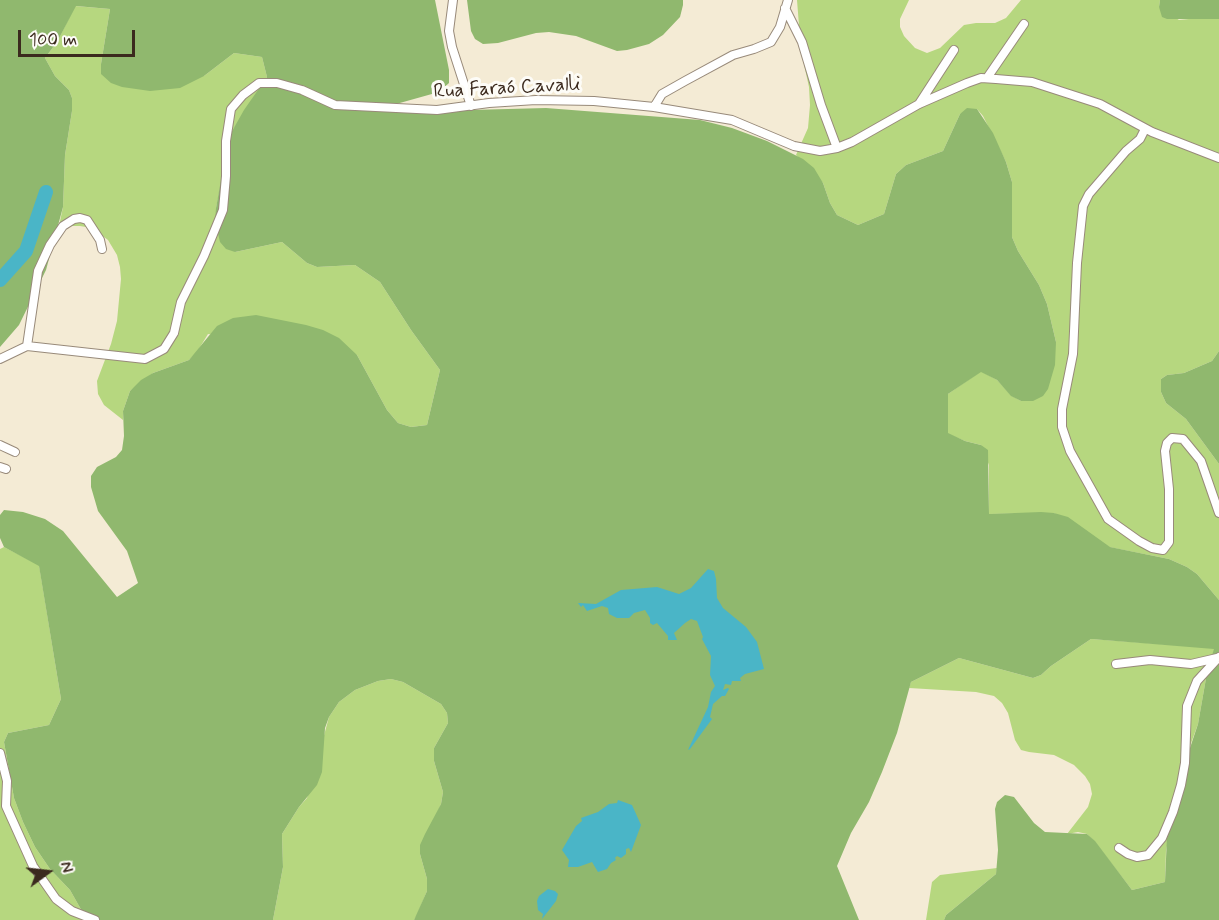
<!DOCTYPE html>
<html>
<head>
<meta charset="utf-8">
<style>
  body { margin:0 }
  #map { position:relative; width:1219px; height:920px; overflow:hidden; background:#f4ebd5; font-family:Mynerve,sans-serif }
  canvas { display:block }
  .north { position:absolute; left:18px; top:842px; width:60px; height:60px; -webkit-text-stroke:4px #fdfcf7; paint-order:stroke; rotate:75deg; font-size:16px; font-weight:700; line-height:24px; text-align:center; color:#3b2a1e }
  .north::after { content:''; display:block; margin:auto; width:21px; height:27px; background:#3b2a1e; clip-path:polygon(50% 0,100% 100%,50% 72%,0 100%) }
  .scale { position:absolute; left:18px; top:30px; width:117px; height:27px; box-sizing:border-box; border:3px solid #3b2a1e; border-top:0; padding-left:8px; font-size:18px; line-height:21px; white-space:nowrap; color:#3b2a1e; -webkit-text-stroke:4px #fdfcf7; paint-order:stroke }
</style>
</head>
<body>
<div id="map">
<canvas width="1219" height="920"></canvas>
<div class="north">N</div>
<div class="scale">100 m</div>
</div>
<script>
const ctx = document.querySelector('canvas').getContext('2d');
ctx.lineJoin = 'round';
function fill(path, color) { ctx.fillStyle = color; ctx.fill(path, 'evenodd'); }
const shape = rows => new Path2D(rows.map(r => 'M' + r).join(''));
function trace(path, color, width, dash) { ctx.strokeStyle = color; ctx.lineWidth = width; ctx.lineCap = dash ? 'butt' : 'round'; ctx.setLineDash(dash || []); ctx.stroke(path); }
function drawText(font, color, halo, rows, align = 'center') {
  ctx.font = font + ' Mynerve,sans-serif'; ctx.lineWidth = 6; ctx.setLineDash([]); ctx.textBaseline = 'middle'; ctx.strokeStyle = halo; ctx.fillStyle = color; for (const [text, x, y, turn = 0] of rows) {
    ctx.save(); ctx.translate(x, y); ctx.rotate((+turn || 0) * Math.PI / 180); ctx.textAlign = isNaN(turn) ? turn : align; if (halo) ctx.strokeText(text, 0, 0); ctx.fillText(text, 0, 0); ctx.restore();
  }
}
fill(shape([
  [797,0,909,0,900,19,900,27,904,36,915,48,927,53,940,48,964,25,976,23,995,23,1006,18,1021,0,1160,0,1159,7,1179,20,1209,17,1219,19,1219,351,1212,361,1184,373,1167,375,1161,379,1161,392,1166,403,1186,419,1219,464,1219,600,1197,574,1187,567,1169,559,1109,547,1054,513,989,514,989,465,981,445,965,441,948,434,948,394,981,371,997,380,1012,396,1021,401,1056,342,1047,304,1039,285,1018,251,1012,237,1012,182,1006,162,983,116,977,109,960,114,943,151,906,165,896,174,884,214,858,225,837,215,830,203,823,183,796,155,808,128,810,105,809,87,801,51],
  [75,6,110,9,101,64,204,76,234,53,262,57,267,77,231,133,216,208,235,252,282,242,307,263,317,267,355,265,380,282,411,330,440,370,427,425,411,427,398,423,387,410,357,355,208,334,197,352,189,360,153,373,130,391,123,411,123,420,104,405,98,394,97,381,111,344,117,321,121,279,120,267,117,255,108,240,92,228,80,226,59,226,63,207,65,155,72,111,72,98,69,90,55,76,45,58,57,42],
  [4,547,39,565,61,699,49,725,8,733,4,742,14,798,23,822,35,847,50,869,70,890,87,920,0,920,0,549],
  [1091,639,1215,648,1208,667,1198,724,1190,746,1166,850,1165,882,1132,890,1094,841,1087,834,1078,832,1067,834,1088,807,1092,794,1090,784,1085,776,1074,765,1054,755,1029,752,1021,750,1015,740,1008,713,1002,703,994,696,976,692,909,688,911,682,959,658,1033,678,1041,675,1051,666],
  [391,679,403,682,441,704,447,713,448,723,434,748,434,761,443,792,441,804,420,854,427,879,427,891,417,915,414,920,273,920,283,867,282,834,299,807,307,798,329,717,339,702,355,690,378,681],
  [997,868,996,874,946,915,944,920,926,920,932,882,940,875]
]), '#b6d77f');
fill(shape([
  [0,0,435,0,449,70,449,83,439,92,389,106,470,110,546,108,700,120,732,128,767,141,803,159,814,168,823,183,830,203,837,215,858,225,884,214,896,174,906,165,943,151,960,114,967,108,977,109,993,133,1006,162,1012,182,1012,237,1018,251,1039,285,1047,304,1056,342,1055,365,1048,389,1043,396,1033,401,1021,401,1011,396,997,380,981,372,948,394,948,433,965,441,981,445,988,450,989,514,1041,512,1054,513,1068,517,1110,547,1169,559,1187,567,1197,574,1219,600,1219,920,944,920,946,915,996,874,998,850,995,809,997,802,1005,795,1014,797,1034,823,1045,832,1087,834,1095,841,1132,890,1165,882,1167,836,1184,766,1198,724,1208,667,1214,649,1091,639,1051,666,1041,675,1033,678,959,658,911,682,897,733,882,772,869,802,851,833,837,866,859,920,414,920,427,891,427,879,420,854,420,845,425,834,441,804,443,792,434,761,434,748,448,723,447,713,441,704,403,682,391,679,378,681,355,690,339,702,329,717,325,728,322,772,317,785,299,807,282,834,283,867,273,920,87,920,70,890,50,869,35,847,23,822,14,798,4,742,8,733,49,725,61,699,39,566,4,547,0,538,0,515,4,510,23,512,45,519,63,531,117,597,138,583,127,551,98,511,91,487,91,476,97,467,116,457,122,450,124,436,123,411,130,391,141,380,153,373,189,360,217,326,233,318,256,315,306,325,323,330,339,338,357,355,387,410,398,423,411,427,427,425,440,370,411,330,380,282,355,265,317,267,307,263,282,242,235,252,226,249,220,242,215,221,216,208,227,146,231,133,244,110,267,77,262,57,234,53,204,76,180,88,150,91,122,87,111,83,101,74,101,64,110,9,76,6,57,42,45,58,55,76,69,90,72,98,72,111,65,155,63,207,46,270,19,325,0,347],
  [467,0,683,0,683,5,680,17,663,35,649,44,627,50,617,51,576,36,549,32,536,33,498,43,483,44,475,39,471,31],
  [1160,0,1219,0,1219,19,1167,19,1162,17,1159,7],
  [1219,351,1219,464,1186,419,1166,403,1161,392,1161,379,1167,375,1184,373,1212,361]
]), '#90b86e');
fill(shape([
  [708,569,714,571,716,579,717,598,723,608,746,627,757,642,764,669,745,674,740,678,741,681,732,681,731,685,725,684,723,690,728,688,729,689,725,696,722,696,713,704,710,717,712,719,690,749,688,750,708,707,711,692,715,686,710,675,711,656,702,639,703,637,697,621,691,619,685,623,674,633,677,640,668,640,668,636,657,623,653,625,650,623,650,618,645,610,634,613,629,618,617,618,609,614,608,608,602,606,587,611,583,605,581,607,578,603,596,604,621,590,657,587,679,594,691,588],
  [618,800,632,805,641,825,631,852,629,848,626,849,626,854,621,858,617,856,615,858,616,860,611,863,607,869,598,872,592,862,578,867,568,867,569,860,562,850,576,826,582,821,581,818,598,812,609,804,617,803],
  [548,889,555,891,558,894,556,901,542,919,543,914,538,910,537,901,539,896]
]), '#4ab5c7');
trace(shape([
  [0,280,26,251,46,192]
]), '#4ab5c7', 14);
const minor = shape([
  [453,0,449,31,452,47,471,106],
  [785,8,802,42,821,105,837,148],
  [987,78,1024,24],
  [919,104,954,50],
  [654,107,662,94,685,81,733,55,754,49,771,42,780,27,788,0],
  [1145,129,1140,139,1126,151,1089,194,1083,206,1077,263,1073,354,1062,409,1062,427,1070,451,1108,519,1139,541,1152,548,1163,550,1169,542,1169,489,1165,451,1167,443,1172,438,1183,439,1201,461,1219,513],
  [27,346,38,271,50,245,63,226,74,219,80,218,87,220,100,240,102,249],
  [0,359,27,346,145,359,164,349,174,333,181,302,204,256,223,210,226,176,226,141,231,109,243,95,259,83,277,83,302,90,335,105,437,110,489,103,536,100,594,101,654,107,732,120,794,146,820,151,837,148,852,142,919,104,967,83,981,78,996,79,1032,82,1100,104,1152,132,1219,158],
  [0,445,15,452],
  [0,467,6,469],
  [1116,664,1150,660,1191,664,1217,658],
  [0,753,7,781,6,806,33,866,56,899,72,911,95,920],
  [1119,848,1128,854,1137,857,1148,855,1162,838,1173,812,1181,785,1185,763,1187,706,1197,681,1219,657]
]);
trace(minor, '#988a7a', 10);
trace(minor, '#fff', 8);
drawText('20px', '#3b2a1e', '#fdfcf7', [
  ["Rua Faraó Cavalli",507,89,-3]
]);
</script>
</body>
</html>
